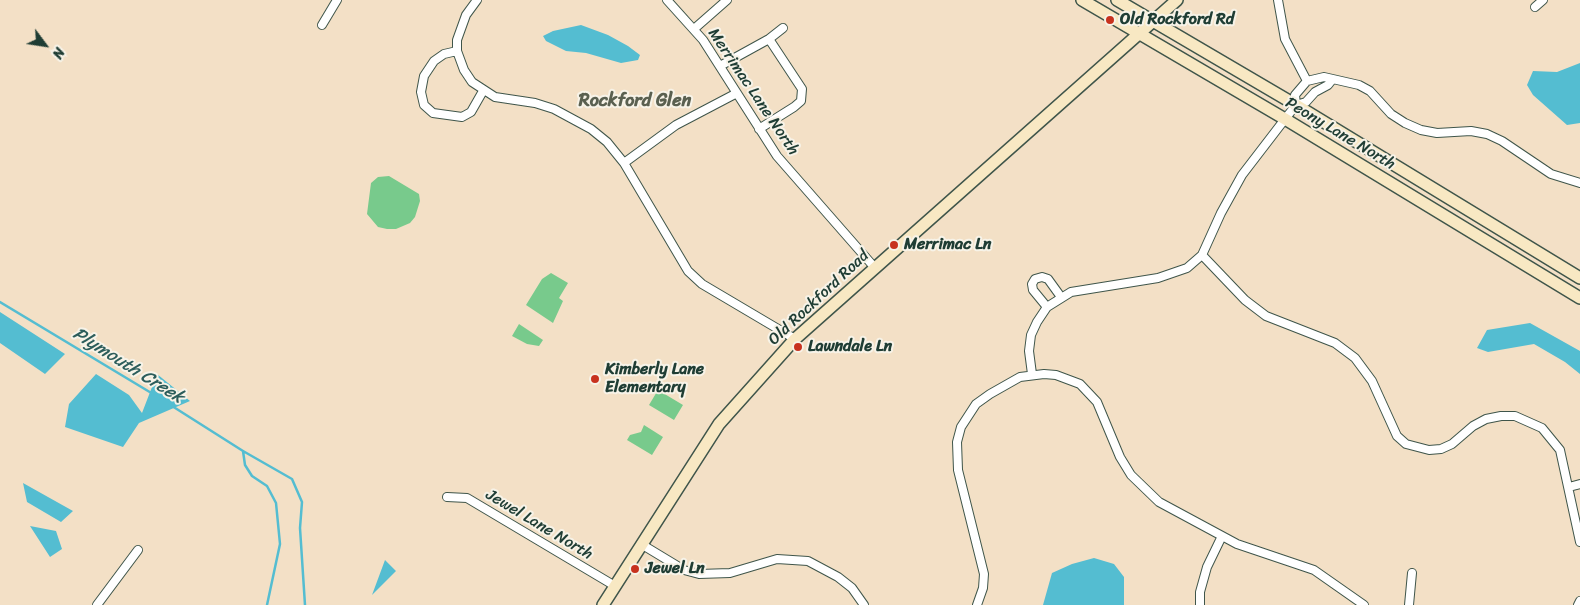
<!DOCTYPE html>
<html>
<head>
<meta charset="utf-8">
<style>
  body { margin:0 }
  #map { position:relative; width:1580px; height:605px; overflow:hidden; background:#f3e0c6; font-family:Sriracha,sans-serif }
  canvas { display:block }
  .north { position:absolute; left:20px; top:20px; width:50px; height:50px; -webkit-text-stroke:4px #f7f3e8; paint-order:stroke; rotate:121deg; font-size:14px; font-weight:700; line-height:20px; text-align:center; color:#1f3d34 }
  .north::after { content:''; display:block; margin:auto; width:18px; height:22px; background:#1f3d34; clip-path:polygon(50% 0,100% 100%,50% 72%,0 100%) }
</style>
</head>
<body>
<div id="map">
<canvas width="1580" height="605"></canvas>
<div class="north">N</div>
</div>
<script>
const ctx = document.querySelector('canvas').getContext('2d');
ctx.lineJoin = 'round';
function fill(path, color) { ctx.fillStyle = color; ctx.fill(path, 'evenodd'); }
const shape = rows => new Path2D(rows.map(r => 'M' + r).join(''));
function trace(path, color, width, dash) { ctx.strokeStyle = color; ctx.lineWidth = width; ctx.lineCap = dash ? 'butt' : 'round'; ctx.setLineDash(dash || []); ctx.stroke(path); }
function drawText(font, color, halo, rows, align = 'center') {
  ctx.font = font + ' Sriracha,sans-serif'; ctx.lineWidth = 4; ctx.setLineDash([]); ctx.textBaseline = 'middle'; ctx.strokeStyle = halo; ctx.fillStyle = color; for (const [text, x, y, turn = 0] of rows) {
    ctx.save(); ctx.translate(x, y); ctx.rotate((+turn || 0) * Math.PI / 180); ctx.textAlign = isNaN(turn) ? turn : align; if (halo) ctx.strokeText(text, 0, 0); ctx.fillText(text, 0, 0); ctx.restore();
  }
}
fill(shape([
  [389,176,419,194,420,201,415,217,410,223,396,229,387,229,378,227,367,214,371,183,378,177],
  [551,273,568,283,559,298,563,301,553,323,526,305,542,279],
  [519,324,543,340,539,346,527,344,512,336],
  [658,390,683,405,674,420,649,405],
  [644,425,663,437,652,455,627,440,630,435,641,432]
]), '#78ca8c');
fill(shape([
  [581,25,608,35,628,46,640,55,638,60,621,63,586,53,566,51,546,41,543,36,553,31],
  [1580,63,1580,123,1567,125,1533,95,1527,85,1533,71,1557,72],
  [0,312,65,354,45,374,0,343],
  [1530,323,1580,351,1580,374,1565,362,1534,344,1488,352,1477,348,1487,330],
  [96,374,129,395,142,413,157,374,190,401,139,423,123,447,65,427,69,404],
  [23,483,73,511,61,522,27,502],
  [30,526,56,531,62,549,50,557],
  [1094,558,1114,564,1124,577,1124,605,1043,605,1052,573,1072,564],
  [385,560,396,571,372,595]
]), '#54bdd1');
trace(shape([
  [0,302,153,394],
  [172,406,243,451,292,479,302,502,300,528,305,605],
  [243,451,245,465,252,476,267,486,276,503,280,544,267,605]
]), '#54bdd1', 2.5);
const street = shape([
  [477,0,466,15,457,40,457,51,464,70,472,82,495,97,535,103,554,109,591,129,607,142,624,163,688,271,702,284,795,339],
  [667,0,703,40,777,156,875,268],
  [1278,0,1285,39,1307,81],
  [1535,7,1543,0],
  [322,25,337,0],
  [694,29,727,0],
  [457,51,444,54,434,61,424,76,421,92,424,105,433,113,462,117,471,112,483,91],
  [720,66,769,39,783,28],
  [1296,105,1295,95,1307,81,1324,77,1359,85,1370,91,1391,114,1405,123,1421,130,1437,133,1471,131,1487,134,1502,141,1551,174,1580,183],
  [759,129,794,107,801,101,802,89,769,39],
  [624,163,676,125,737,93],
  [1202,255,1245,300,1266,316,1335,343,1355,358,1372,381,1397,436,1406,444,1429,450,1441,449,1452,444,1473,426,1486,419,1501,416,1515,416,1542,428,1560,450,1580,542],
  [1047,307,1033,290,1032,284,1035,279,1042,277,1048,279,1061,297],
  [1032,374,1029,351,1031,335,1037,322,1047,307,1071,292,1158,278,1187,268,1202,255,1221,213,1242,175,1285,119,1296,105,1306,102,1315,92,1328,85,1332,80],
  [1569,487,1580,484],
  [447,497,467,498,615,586],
  [641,544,684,570,699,574,730,573,777,559,808,561,838,577,852,588,864,605],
  [97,605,138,550],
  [977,605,983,588,984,574,958,470,957,442,961,427,976,404,990,394,1020,377,1044,374,1056,375,1080,384,1097,402,1120,457,1131,475,1159,502,1237,544,1314,570,1364,605],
  [1200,605,1200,592,1207,567,1222,536],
  [1409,605,1412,573],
  [1578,605,1580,601]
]);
const secondary = shape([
  [1082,0,1285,119,1580,298],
  [1117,0,1296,105,1580,278],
  [603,605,719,424,795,339,1177,0]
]);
trace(street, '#3f554a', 10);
trace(secondary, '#3f554a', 14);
trace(street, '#fff', 8);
trace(secondary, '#f8e8c3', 11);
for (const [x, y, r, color] of [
  [1110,20,5,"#c8321e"],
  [894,245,5,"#c8321e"],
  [798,347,5,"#c8321e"],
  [595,379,5,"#c8321e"],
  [635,569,5,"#c8321e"]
]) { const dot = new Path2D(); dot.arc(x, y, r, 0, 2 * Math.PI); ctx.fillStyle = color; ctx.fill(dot); trace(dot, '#f7f3e8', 2); }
drawText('bold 16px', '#1f3d34', '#f7f3e8', [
  ["Old Rockford Rd",1120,20],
  ["Merrimac Ln",904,245],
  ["Lawndale Ln",808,347],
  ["Kimberly Lane",605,370],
  ["Elementary",605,388],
  ["Jewel Ln",645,569]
], 'left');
drawText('16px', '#1f3d34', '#f7f3e8', [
  ["Merrimac Lane North",753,92,56],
  ["Peony Lane North",1340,134,31],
  ["Old Rockford Road",819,298,-43],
  ["Jewel Lane North",539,525,31]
]);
drawText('bold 18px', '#5a6050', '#f7f3e8', [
  ["Rockford Glen",635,101]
]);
drawText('italic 18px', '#2c5d5b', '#f7f3e8', [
  ["Plymouth Creek",128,366,32]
]);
</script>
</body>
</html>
